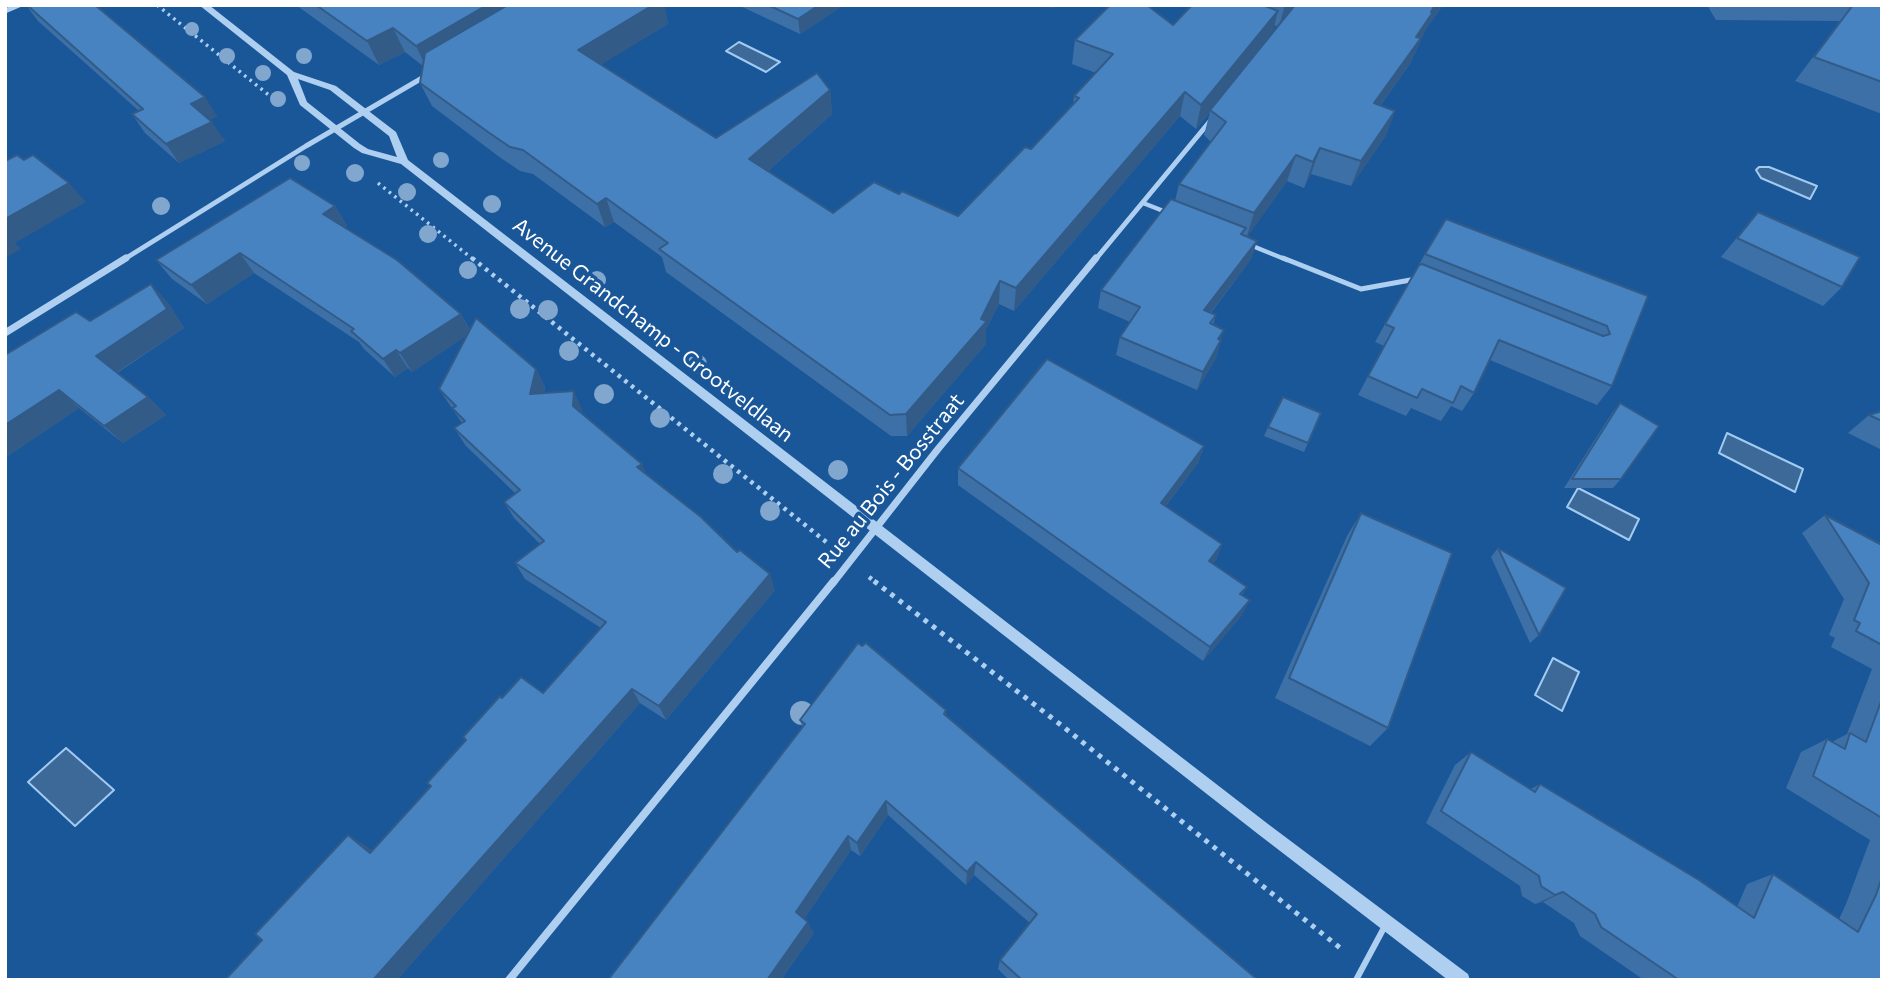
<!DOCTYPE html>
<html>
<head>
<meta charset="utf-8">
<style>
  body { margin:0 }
  #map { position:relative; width:1887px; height:985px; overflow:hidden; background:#1a5799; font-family:Commissioner,sans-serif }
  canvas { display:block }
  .frame { position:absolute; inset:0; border:7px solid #fff; pointer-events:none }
</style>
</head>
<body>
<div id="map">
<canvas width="1887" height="985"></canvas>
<div class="frame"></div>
</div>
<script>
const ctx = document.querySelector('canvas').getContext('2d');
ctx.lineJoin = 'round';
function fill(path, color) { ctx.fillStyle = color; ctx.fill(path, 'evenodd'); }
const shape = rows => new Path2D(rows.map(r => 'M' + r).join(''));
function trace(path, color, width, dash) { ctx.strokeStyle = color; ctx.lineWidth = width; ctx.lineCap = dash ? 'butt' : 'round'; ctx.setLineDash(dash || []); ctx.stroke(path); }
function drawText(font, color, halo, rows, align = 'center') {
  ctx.font = font + ' Commissioner,sans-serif'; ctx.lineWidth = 7; ctx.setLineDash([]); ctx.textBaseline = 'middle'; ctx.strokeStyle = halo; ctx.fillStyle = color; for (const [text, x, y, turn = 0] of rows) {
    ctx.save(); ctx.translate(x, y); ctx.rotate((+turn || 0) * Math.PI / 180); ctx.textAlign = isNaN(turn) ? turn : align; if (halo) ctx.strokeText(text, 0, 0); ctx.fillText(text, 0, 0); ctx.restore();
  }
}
const water = shape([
  [739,42,780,62,766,72,726,51,739,42],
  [1759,167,1769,167,1817,186,1810,199,1761,178,1756,170,1759,167],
  [1727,433,1803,469,1795,492,1719,453,1727,433],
  [1578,488,1639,519,1629,540,1567,507,1578,488],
  [1553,658,1579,672,1562,711,1535,695,1553,658],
  [66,748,114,790,75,826,28,782,66,748]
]);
fill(water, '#3d6998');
trace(water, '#a2cbf3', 2);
trace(shape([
  [157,5,270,96],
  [378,183,474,260]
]), '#afcff1', 3.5, [2.5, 4.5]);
trace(shape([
  [472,258,830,545],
  [869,577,877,583]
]), '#afcff1', 4.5, [3.5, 5]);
trace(shape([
  [874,581,1061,725,1344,951]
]), '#afcff1', 5, [4.5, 6]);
trace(shape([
  [1143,203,1166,212],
  [1250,245,1287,260]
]), '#afcff1', 4.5);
trace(shape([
  [1283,258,1361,289,1416,279]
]), '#afcff1', 5);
trace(shape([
  [1356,980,1386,924]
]), '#afcff1', 6);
trace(shape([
  [5,11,19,5],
  [123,260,306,146,429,74],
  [1095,260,1211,120]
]), '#afcff1', 5);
trace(shape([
  [5,333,126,258],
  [833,583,938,449,1096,258]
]), '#afcff1', 7);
trace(shape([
  [509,980,834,581]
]), '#afcff1', 8);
fill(shape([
  [199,5,209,5,294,72,336,86,396,132,408,160,1268,824,1468,974,1470,980,1448,980,1258,834,401,164,362,153,354,148,300,105,287,75,199,5],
  [298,79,330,90,389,136,397,157,368,149,360,144,307,102,298,79]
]), '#afcff1');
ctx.fillStyle = '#81a7cf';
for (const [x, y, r] of [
  [192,29,7],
  [227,56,8],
  [304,56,8],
  [263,73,8],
  [278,99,8],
  [441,160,8],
  [302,163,8],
  [355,173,9],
  [407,192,9],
  [492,204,9],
  [161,206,9],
  [428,234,9],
  [468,270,9],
  [597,280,9],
  [520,309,10],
  [548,310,10],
  [569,351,10],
  [697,364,10],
  [604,394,10],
  [660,418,10],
  [838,470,10],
  [723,474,10],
  [770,511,10],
  [802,713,12]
]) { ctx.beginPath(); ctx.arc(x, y, r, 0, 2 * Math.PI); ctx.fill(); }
fill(shape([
  [26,5,95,5,217,116,209,120,225,141,179,163,145,133,132,114,139,111,38,21],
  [296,5,664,5,668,24,601,64,716,138,830,90,832,114,768,171,833,213,899,194,958,216,1031,149,1073,105,1074,96,1096,73,1072,64,1075,40,1173,25,1192,5,1443,5,1426,29,1410,64,1380,106,1395,111,1385,137,1351,186,1311,174,1304,188,1287,181,1247,237,1257,241,1251,259,1211,313,1216,315,1213,325,1221,340,1216,358,1197,390,1116,355,1120,337,1130,322,1098,308,1101,290,1175,201,1179,184,1211,142,1204,135,1210,112,1196,129,1180,116,1014,311,999,304,986,329,986,344,907,436,891,436,666,272,662,257,614,222,605,227,533,174,520,171,498,156,432,106,420,83,423,66,405,52,379,65],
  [1274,25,1278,27,1272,34],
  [738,5,844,5,800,34],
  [1707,5,1882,5,1882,114,1795,81,1840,21,1716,20],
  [335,206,347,226,345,227,461,314,470,330,536,369,545,387,544,393,582,409,582,414,647,475,775,590,666,720,640,703,397,980,225,980,262,940,348,835,372,851,431,786,466,741,502,698,543,693,601,628,525,579,515,563,540,544,514,518,504,502,515,493,466,446,454,428,462,423,439,389,467,335,412,372,408,368,395,377,364,349,359,342,254,273,207,304,172,279,156,260],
  [1758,212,1842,287,1823,306,1721,257],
  [1425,254,1648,296,1612,386,1597,405,1490,360,1474,393,1462,411,1451,406,1441,421,1411,408,1406,416,1358,395,1384,346,1375,342,1385,324],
  [151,284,168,303,184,328,117,373,148,397,166,415,123,443,79,408,5,458,5,355,90,321],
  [1620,403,1621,479,1613,488,1564,488,1612,413],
  [1882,411,1882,450,1848,433,1869,415],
  [1321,413,1304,452,1264,436,1268,427],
  [1204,446,1198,463,1166,506,1222,544,1216,560,1213,563,1247,587,1242,595,1242,615,1203,661,958,485,958,468],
  [1361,513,1388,728,1370,746,1275,698,1347,536],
  [1825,515,1882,545,1882,980,1644,980,1580,936,1574,923,1543,902,1535,904,1522,896,1520,886,1426,823,1455,765,1471,752,1531,789,1540,784,1737,907,1747,884,1773,874,1839,919,1846,904,1870,840,1786,788,1801,752,1827,739,1832,742,1847,734,1872,669,1831,647,1835,638,1829,635,1844,599,1802,533],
  [1498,548,1539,635,1530,643,1491,557],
  [946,710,946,716,1258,980,1009,980,998,969,1000,960,1030,923,974,875,966,885,888,815,860,856,851,850,804,919,814,933,781,980,608,980,802,727,800,720]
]), '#3d70a6');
fill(shape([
  [487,5,537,5,427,69,416,46],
  [653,5,664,5,668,24,586,74,578,50],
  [819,5,844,5,800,34,798,19],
  [1050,5,1059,5,1049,9],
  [1285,5,1296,5,1279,27],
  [1435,5,1443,5,1426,29,1410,64,1363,129,1374,103],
  [1278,11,1272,35,1196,129,1201,105],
  [393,28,405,52,379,65,367,41],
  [830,90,832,114,754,183,749,159],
  [1185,92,1180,116,1014,311,1016,288],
  [205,97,217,116,204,123,191,104],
  [1395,111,1385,137,1351,186,1361,161],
  [212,122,225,141,179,163,166,144],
  [1320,148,1311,174,1304,188,1313,162],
  [1296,155,1287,181,1246,239,1254,213],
  [69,183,86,202,15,243,21,249,5,258,5,219],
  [606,198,614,222,605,227,597,204],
  [335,206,347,226,336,233,323,214],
  [1257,241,1251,259,1199,328,1204,310],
  [240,253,254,273,207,304,191,285],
  [1000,281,999,304,986,329,986,344,907,436,906,414,981,319],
  [151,284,168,303,184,328,114,374,96,356],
  [461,314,471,333,412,372,400,353],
  [1224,330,1216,358,1197,390,1203,372,1218,339],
  [396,350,408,368,395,377,383,359],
  [536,369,545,387,540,412,530,394],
  [59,390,79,408,5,458,5,425],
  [574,391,582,409,581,424,573,406],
  [148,397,166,415,123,443,104,426],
  [1204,446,1198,463,1156,519,1161,503],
  [642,464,649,481,637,467],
  [1222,544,1216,560,1202,576,1209,561],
  [770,574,775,590,666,720,659,706],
  [1250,600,1242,615,1203,661,1210,647],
  [632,689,640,703,397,980,373,980],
  [886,801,888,815,860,856,857,843],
  [348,835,365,845,387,863,370,853],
  [848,836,851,850,802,923,796,912],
  [976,862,974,875,966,885,967,872],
  [1563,892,1543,902,1535,904,1555,895],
  [808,922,814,933,781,980,767,980]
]), '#325b87');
const building = shape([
  [27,5,95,5,205,97,191,104,212,122,166,144,132,114,143,109,27,5],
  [316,5,487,5,416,46,393,28,367,41,316,5],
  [508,5,653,5,578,50,716,138,817,73,830,90,749,159,833,213,874,182,899,194,902,191,958,216,1025,147,1031,149,1079,98,1074,96,1113,54,1075,40,1110,5,1147,5,1173,25,1192,5,1263,5,1278,11,1201,105,1185,92,1016,288,1000,281,981,319,987,321,906,414,890,415,659,249,668,243,606,198,597,204,523,150,510,147,488,132,420,83,425,53,508,5],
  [768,5,819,5,798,19,768,5],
  [1295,5,1435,5,1431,12,1433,12,1416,37,1421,38,1374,103,1395,111,1361,161,1320,148,1313,162,1296,155,1254,213,1179,184,1226,122,1210,110,1295,5],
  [1853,5,1882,5,1882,82,1814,57,1853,5],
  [17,155,24,160,33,155,69,183,5,219,5,161,17,155],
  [290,178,335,206,323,214,397,260,461,314,400,353,396,350,383,359,351,331,354,329,240,253,191,285,156,260,290,178],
  [1171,199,1246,228,1241,234,1257,241,1204,310,1216,315,1210,323,1224,330,1218,339,1221,340,1203,372,1120,337,1140,307,1101,290,1171,199],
  [1758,212,1860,257,1842,287,1737,238,1758,212],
  [1446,219,1648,296,1612,386,1499,340,1474,393,1461,386,1453,403,1422,389,1417,398,1368,376,1394,328,1385,324,1419,265,1422,264,1603,336,1610,334,1607,326,1425,254,1446,219],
  [151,284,167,309,96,356,148,397,104,426,59,390,5,425,5,355,76,312,90,321,151,284],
  [476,318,536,369,530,394,574,391,573,406,642,464,637,467,701,517,737,552,740,550,770,574,659,706,632,689,373,980,225,980,262,940,255,934,348,835,370,853,431,786,427,783,466,740,463,737,500,696,502,698,521,677,543,693,606,622,515,563,544,541,504,502,520,490,454,428,465,421,452,408,456,406,439,389,476,318],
  [1047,359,1204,446,1161,503,1222,544,1209,561,1247,587,1240,594,1250,600,1210,647,958,468,1047,359],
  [1283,397,1321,413,1308,443,1268,427,1283,397],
  [1620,403,1659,426,1621,479,1572,479,1620,403],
  [1882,411,1882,421,1869,415,1882,411],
  [1361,513,1452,553,1388,728,1289,678,1361,513],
  [1825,515,1882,545,1882,645,1856,631,1860,623,1854,620,1869,583,1825,515],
  [1498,548,1566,588,1539,635,1498,548],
  [858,643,862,646,866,643,946,710,944,714,1258,980,1022,980,1000,960,1037,914,976,862,967,872,886,801,857,843,848,836,796,912,808,922,767,980,608,980,805,724,800,720,858,643],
  [1882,699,1882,818,1813,776,1827,739,1845,749,1850,733,1866,742,1882,699],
  [1471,752,1535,792,1540,784,1699,880,1754,918,1773,874,1858,932,1876,895,1882,877,1882,980,1679,980,1601,927,1595,914,1563,892,1555,895,1541,886,1539,876,1441,811,1471,752]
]);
fill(building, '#4782c1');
trace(building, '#325b87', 2);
drawText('21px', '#fff', '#1a5799', [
  ["Avenue Grandchamp - Grootveldlaan",653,330,38],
  ["Rue au Bois - Bosstraat",891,481,-51]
]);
</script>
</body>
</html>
